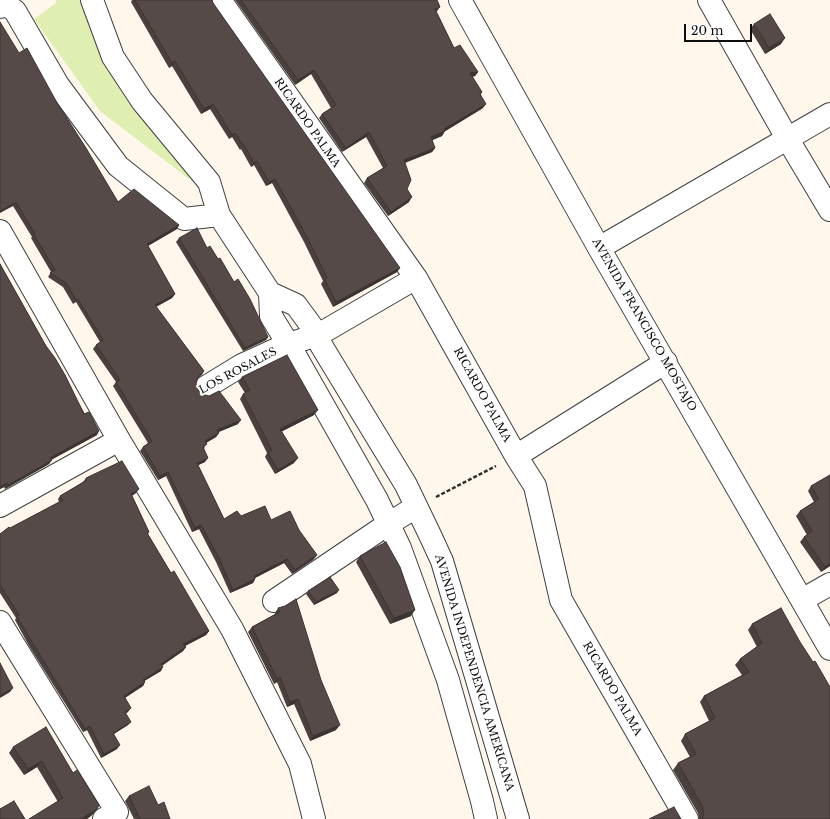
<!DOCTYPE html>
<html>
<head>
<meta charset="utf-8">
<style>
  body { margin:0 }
  #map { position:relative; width:830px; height:819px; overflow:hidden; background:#fff7ec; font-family:"Libre Baskerville",serif }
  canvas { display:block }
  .scale { position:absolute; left:684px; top:24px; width:68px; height:18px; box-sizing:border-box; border:2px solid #0d0d0d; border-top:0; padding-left:5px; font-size:12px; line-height:14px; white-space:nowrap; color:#0d0d0d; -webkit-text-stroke:3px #fff; paint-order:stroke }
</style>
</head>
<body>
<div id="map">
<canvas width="830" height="819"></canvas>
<div class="scale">20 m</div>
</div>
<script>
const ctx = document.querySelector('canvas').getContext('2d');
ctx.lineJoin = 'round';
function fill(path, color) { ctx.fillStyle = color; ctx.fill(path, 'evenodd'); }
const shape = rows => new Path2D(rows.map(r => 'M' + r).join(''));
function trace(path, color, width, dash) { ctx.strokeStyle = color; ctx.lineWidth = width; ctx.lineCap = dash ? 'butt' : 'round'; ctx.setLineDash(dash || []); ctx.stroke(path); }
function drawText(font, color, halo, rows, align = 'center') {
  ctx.font = font + ' "Libre Baskerville",serif'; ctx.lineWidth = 4; ctx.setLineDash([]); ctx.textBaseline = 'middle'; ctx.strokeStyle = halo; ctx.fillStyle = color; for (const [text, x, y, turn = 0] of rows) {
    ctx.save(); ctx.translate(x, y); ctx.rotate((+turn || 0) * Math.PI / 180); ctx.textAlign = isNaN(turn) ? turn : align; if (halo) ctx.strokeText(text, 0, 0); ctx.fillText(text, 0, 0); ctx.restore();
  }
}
fill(shape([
  [56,0,82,0,193,177,189,179,100,111,34,19,56,3]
]), '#dfeeb1');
const minor = shape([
  [92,0,113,57,142,101,209,182,219,215,270,293,271,316,296,357,377,500,400,548,448,680,482,801,486,819],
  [220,0,416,278,516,456,535,486,561,600,687,819],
  [460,0,599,248,830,649],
  [709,0,787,138,830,210],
  [0,7,7,5,15,11,58,85,118,166,184,219,219,215],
  [0,231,119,440,232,629,300,764,314,819],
  [599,248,830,114],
  [270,293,296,305,318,335,321,345,406,485,430,535,442,561,518,819],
  [206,387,242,365,288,344,318,335,416,278],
  [516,456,666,362],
  [0,506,119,440],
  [802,600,830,584],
  [274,601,388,524,416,507],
  [0,622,117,812,104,819]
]);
trace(minor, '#404040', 24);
trace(shape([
  [436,497,496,466]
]), '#2f2f2f', 2.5, [4, 2]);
trace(minor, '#fff', 22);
fill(shape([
  [132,0,212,0,213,3,397,272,333,307,321,284,323,281,304,242,272,183,266,186,254,165,251,167,241,149,240,150,232,137,229,139,210,109,201,114,172,66,169,68,131,2],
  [235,0,437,0,437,11,436,12,454,48,478,72,475,76,472,77,482,92,481,94,483,108,445,131,442,136,432,140,435,148,432,152,405,163,407,189,409,202,388,216,364,183,367,178,383,168,366,137,342,152,319,118,322,114,331,108,311,74,295,85],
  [754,24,781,44,765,54,750,29],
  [19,53,56,101,118,202,179,225,177,229,148,246,175,294,172,298,156,307,204,371,202,375,197,379,196,384,198,390,238,424,218,432,219,433,216,437,206,443,204,449,205,462,198,465,224,519,241,516,271,520,314,559,292,574,284,563,255,578,255,579,253,583,230,593,216,562,199,529,192,532,166,476,158,480,140,451,143,447,148,443,113,386,116,382,93,349,96,345,100,342,76,302,73,304,63,287,48,277,51,272,31,238,32,237,13,206],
  [179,238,207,248,218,259,234,282,268,337,266,340,243,351,176,242],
  [0,264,46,346,97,435,51,460,49,464,44,467,5,489,4,487,0,489],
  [242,377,314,415,282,431,294,463,275,474,265,457,267,453,240,399,243,394,245,393,238,382],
  [830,475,830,566,821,572,800,542,804,537,807,535,796,516,800,511,814,502,808,491,811,486],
  [86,478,136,493,132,495,149,532,148,534,171,573,209,631,206,635,185,646,186,647,183,651,162,665,161,671,144,681,145,682,143,686,125,698,128,712,126,713,128,725,114,734,117,749,101,758,87,730,83,732,29,646,15,620,16,618,0,593,0,534,59,502,58,499,60,496,83,482],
  [360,556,411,616,390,624,356,562],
  [308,591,337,593,314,605,306,594],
  [278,608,336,730,310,741,294,704,287,707,277,682,274,684,248,632,252,627,275,614,275,613],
  [781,608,830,819,699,819,698,813,673,770,678,763,690,757,681,741,685,734,709,721,700,702,704,696,742,675,735,665,740,659,757,647,748,630,752,624],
  [13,747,73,773,97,809,92,815,87,819,29,819,58,802,37,767,24,775,9,753],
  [129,796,158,805,170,819,134,819,125,801]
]), '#4a403e');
fill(shape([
  [440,7,437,11,432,14,435,9],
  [785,38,781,44,765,54,769,48],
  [175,61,172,66,169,68,172,63],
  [314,70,311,74,295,85,298,80],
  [478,72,475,76,466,78,470,73],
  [213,104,210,109,201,114,204,109],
  [486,104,483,108,444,132,445,131,442,136,428,142,431,137],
  [369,132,366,137,342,152,346,148],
  [235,133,232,137,229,139,232,135],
  [435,148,432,152,401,164,404,160],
  [257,161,254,165,251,167,254,163],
  [275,179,272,183,266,186,269,182],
  [412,197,409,202,388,216,391,212],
  [16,202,13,206,0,213,0,211],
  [179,225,177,229,144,248,147,244],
  [400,268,397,272,333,307,336,302],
  [175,294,172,298,152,309,155,305],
  [268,337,266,340,243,351,245,348],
  [318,410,314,415,277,434,280,429],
  [241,420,238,424,214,434,217,430],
  [99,431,97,435,47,462,50,458],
  [219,433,216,437,202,445,205,441],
  [208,458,205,462,194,467,197,463],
  [298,458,294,463,275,474,278,470],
  [52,460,49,464,5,489,8,485],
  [168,472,166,476,158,480,160,476],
  [7,483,4,487,0,489,0,487],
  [139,489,136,493,129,498,131,494],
  [201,525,199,529,192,532,195,528],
  [317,555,314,559,292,574,295,570],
  [287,559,284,563,251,580,254,576],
  [830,563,830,566,821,572,825,567],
  [255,579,253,583,230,593,233,590],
  [339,590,337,593,314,605,316,602],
  [415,610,411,616,390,624,394,618],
  [209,631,206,635,181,648,183,644],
  [186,647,183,651,159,668,161,664],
  [163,667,161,671,141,683,143,680],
  [280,677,277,682,274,684,277,679],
  [145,682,143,686,121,700,124,696],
  [13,688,10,692,0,698,0,695],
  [298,699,294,704,287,707,290,702],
  [131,708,128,712,122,715,125,712],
  [131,722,128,725,110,736,113,733],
  [340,725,336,730,310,741,313,736],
  [90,726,87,730,83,732,85,729],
  [120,745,117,749,101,758,104,754],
  [42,761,37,767,24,775,28,769],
  [97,809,92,815,87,819,81,819]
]), '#3c3432');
const building = shape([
  [135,0,212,0,213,3,400,268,336,302,325,280,327,278,307,237,275,179,269,182,257,161,254,163,244,145,243,145,235,133,232,135,213,104,204,109,175,61,172,63,135,0],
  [241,0,437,0,440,7,435,9,454,48,460,45,478,72,470,73,482,92,480,94,486,104,444,129,445,131,431,137,435,148,404,160,411,180,407,189,412,197,391,212,367,178,387,166,369,132,346,148,322,114,336,105,314,70,298,80,241,0],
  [770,14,785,38,769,48,754,24,770,14],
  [0,22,19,53,27,48,56,101,86,148,118,202,134,189,179,225,147,244,175,294,155,305,204,371,198,377,196,384,198,390,202,394,209,396,219,391,241,420,217,430,219,433,205,441,207,444,203,447,208,458,197,463,224,519,237,511,241,516,265,506,271,520,290,511,299,530,317,555,295,570,287,559,254,576,255,579,233,590,219,558,201,525,195,528,168,472,160,476,143,447,152,441,116,382,120,380,96,345,103,340,78,299,76,300,66,283,50,273,55,270,34,235,35,234,16,202,0,211,0,22],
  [197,228,207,248,210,246,218,259,220,258,234,282,238,279,250,299,268,337,245,348,179,238,197,228],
  [0,264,46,346,55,358,65,375,84,414,89,412,99,431,50,458,52,460,47,463,8,485,7,483,0,487,0,264],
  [287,355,318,410,280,429,298,458,278,470,268,453,272,450,243,394,250,390,242,377,287,355],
  [122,461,139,489,131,494,149,532,147,533,171,573,174,571,209,631,183,644,186,647,161,664,163,667,143,680,145,682,124,696,131,708,125,712,131,722,113,733,120,745,104,754,90,726,85,729,32,642,17,616,19,615,0,585,0,534,9,527,10,528,63,500,60,496,87,480,86,478,122,461],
  [830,475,830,563,825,567,804,537,812,531,800,511,819,499,811,486,830,475],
  [386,542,400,567,415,610,394,618,360,556,386,542],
  [330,577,339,590,316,602,308,591,330,577],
  [296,599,321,680,340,725,313,736,298,699,290,702,280,677,277,679,252,627,280,612,278,608,285,606,296,599],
  [781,608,800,642,813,662,815,661,830,687,830,819,702,819,704,813,702,806,678,763,696,754,685,734,715,718,704,696,749,672,740,659,762,643,752,624,781,608],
  [0,663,13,688,0,695,0,663],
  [46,727,73,773,77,770,99,805,97,809,81,819,29,819,63,798,42,761,28,769,13,747,46,727],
  [149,786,158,805,164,802,170,819,140,819,129,796,149,786],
  [14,801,25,819,0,819,0,809,14,801],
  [674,807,681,819,649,819,674,807]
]);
fill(building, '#564a48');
trace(building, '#3c3432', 1);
drawText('11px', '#0d0d0d', '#fff', [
  ["RICARDO PALMA",307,123,55],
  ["AVENIDA FRANCISCO MOSTAJO",644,325,60],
  ["LOS ROSALES",238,371,-28],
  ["RICARDO PALMA",482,395,61],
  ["AVENIDA INDEPENDENCIA AMERICANA",474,673,73],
  ["RICARDO PALMA",612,689,60]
]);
</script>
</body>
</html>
